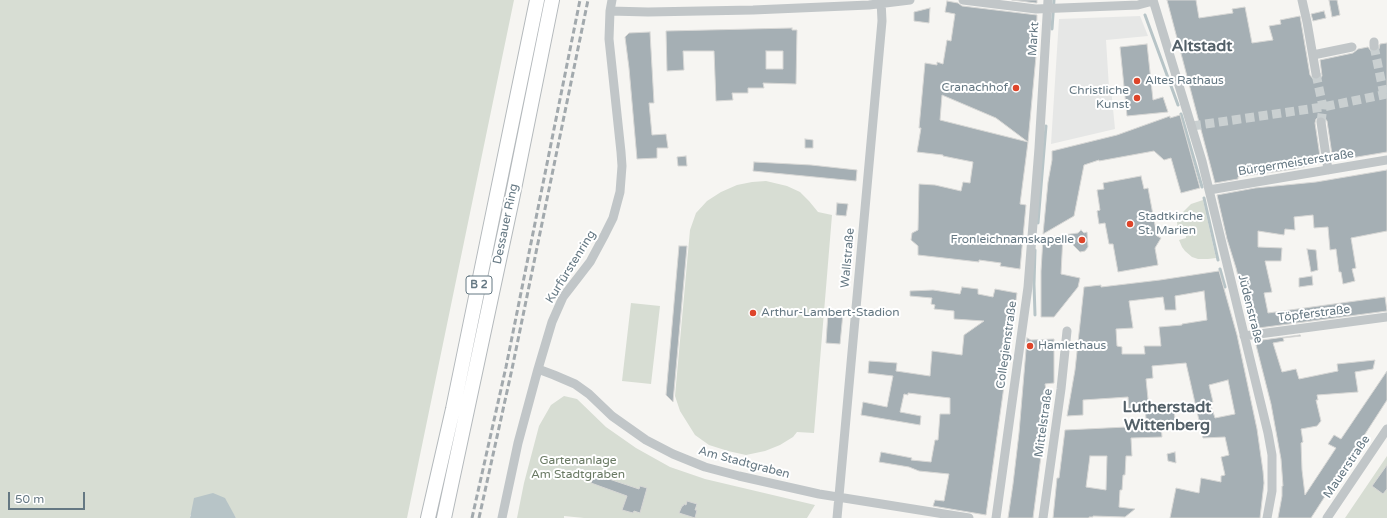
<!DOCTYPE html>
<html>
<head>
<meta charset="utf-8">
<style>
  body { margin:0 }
  #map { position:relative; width:1387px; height:518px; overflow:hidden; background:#f6f5f2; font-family:"Varela Round",sans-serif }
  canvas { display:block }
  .scale { position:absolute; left:8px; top:492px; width:77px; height:18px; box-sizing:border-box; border:2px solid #657883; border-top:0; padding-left:5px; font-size:12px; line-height:14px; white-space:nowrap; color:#657883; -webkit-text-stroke:3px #fff; paint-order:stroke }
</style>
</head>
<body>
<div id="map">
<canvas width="1387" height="518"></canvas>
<div class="scale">50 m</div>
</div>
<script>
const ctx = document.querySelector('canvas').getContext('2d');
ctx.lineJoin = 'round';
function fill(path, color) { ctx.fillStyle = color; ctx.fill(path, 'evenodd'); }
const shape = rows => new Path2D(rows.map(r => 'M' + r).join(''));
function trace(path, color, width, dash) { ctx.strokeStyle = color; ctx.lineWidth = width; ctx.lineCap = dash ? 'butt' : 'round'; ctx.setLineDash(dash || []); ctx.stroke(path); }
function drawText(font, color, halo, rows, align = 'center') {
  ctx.font = font + ' "Varela Round",sans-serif'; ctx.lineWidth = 4; ctx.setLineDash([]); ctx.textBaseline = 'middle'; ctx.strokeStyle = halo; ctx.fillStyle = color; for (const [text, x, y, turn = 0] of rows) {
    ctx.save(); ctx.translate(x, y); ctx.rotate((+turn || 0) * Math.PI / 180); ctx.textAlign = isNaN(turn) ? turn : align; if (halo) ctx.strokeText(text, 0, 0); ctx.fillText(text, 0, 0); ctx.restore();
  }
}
fill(shape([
  [1140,16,1148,36,1106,40,1109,88,1111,88,1115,129,1051,144,1059,19]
]), '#e6e7e6');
fill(shape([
  [0,0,514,0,407,518,236,518,230,509,190,515,190,518,0,518],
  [766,181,787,186,800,192,809,201,818,212,832,215,814,433,797,432,793,437,780,445,765,451,746,455,728,451,709,445,695,435,680,411,675,396,690,230,696,213,707,201,721,192,737,185,752,182],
  [1203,200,1216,258,1208,259,1198,259,1192,257,1185,251,1182,247,1179,240,1186,238,1186,231,1178,232,1177,222,1183,212,1191,204],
  [631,303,660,306,651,384,622,381],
  [564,396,577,399,606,427,636,448,670,467,705,479,815,505,807,518,584,518,564,516,564,518,517,518,524,483,539,426,551,405],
  [1387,456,1387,518,1345,518]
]), '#d7ddd3');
fill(shape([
  [213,493,225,498,236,518,190,518,194,498]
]), '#b7c4c7');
trace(shape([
  [1145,15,1178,105],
  [1052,29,1054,0],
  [1181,114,1202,187],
  [1204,198,1218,260],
  [1038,223,1046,126],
  [1220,269,1225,287],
  [1035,315,1034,284,1035,250]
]), '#b7c4c7', 3);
const building = shape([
  [1012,0,1037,0,1037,3,1036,3,1012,0],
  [1167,0,1196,0,1199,18,1233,13,1232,9,1245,7,1252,43,1273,40,1269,26,1281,24,1280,20,1300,16,1310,75,1314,80,1320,79,1322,76,1320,60,1353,53,1358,49,1368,47,1371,51,1374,52,1379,49,1380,44,1387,43,1387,152,1333,161,1327,121,1324,117,1320,116,1316,119,1315,123,1321,163,1294,169,1238,177,1238,179,1215,183,1167,0],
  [1329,0,1337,0,1340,15,1332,17,1329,0],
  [947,1,958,3,962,6,1037,15,1036,56,1028,142,996,118,942,95,940,120,1028,142,1020,204,1026,205,1020,269,1000,266,1001,263,979,260,979,262,918,255,918,246,911,240,912,233,918,230,919,184,935,185,961,191,963,182,970,183,973,162,943,156,943,155,917,152,921,128,919,128,925,63,937,65,937,62,943,64,947,40,951,41,955,14,945,12,947,1],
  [930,8,929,23,914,21,914,12,930,8],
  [1324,11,1326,18,1313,21,1311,14,1324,11],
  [792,28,792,30,797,30,796,84,763,83,764,88,748,88,748,93,732,93,733,100,716,101,714,51,683,51,684,70,667,71,666,31,792,28],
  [766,51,783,51,783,69,766,69,766,51],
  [650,32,654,103,649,103,652,135,666,134,668,148,657,148,657,158,637,159,629,68,625,37,629,33,650,32],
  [1147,44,1153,100,1163,97,1168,112,1127,116,1120,47,1147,44],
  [1180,115,1200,188,1181,193,1171,158,1164,160,1154,151,1099,161,1099,160,1084,165,1074,216,1043,234,1048,182,1052,160,1052,151,1117,135,1170,116,1170,118,1180,115],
  [805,139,813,140,813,148,805,148,805,139],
  [686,156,687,166,678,166,677,157,686,156],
  [754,162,811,165,857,170,856,181,753,171,754,162],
  [1387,170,1387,231,1351,238,1356,268,1352,269,1355,281,1343,284,1341,272,1339,272,1336,249,1330,250,1328,227,1314,228,1313,215,1294,217,1295,230,1285,229,1284,235,1258,231,1258,247,1282,248,1281,261,1265,261,1272,292,1264,293,1268,313,1385,297,1387,311,1251,329,1236,268,1227,239,1217,195,1255,188,1316,182,1387,170],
  [1141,176,1144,189,1148,188,1157,236,1161,238,1155,248,1158,265,1118,272,1113,244,1109,244,1105,223,1099,224,1097,211,1100,210,1097,190,1104,189,1103,183,1141,176],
  [837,203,848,204,846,216,836,215,837,203],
  [1081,230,1084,233,1087,232,1088,247,1085,251,1080,252,1063,235,1078,233,1081,230],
  [1063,235,1061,274,1080,278,1078,287,1054,317,1041,317,1041,271,1043,238,1063,235],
  [679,246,687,246,673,402,666,395,679,246],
  [1307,249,1316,250,1318,270,1311,272,1307,249],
  [1219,271,1237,335,1257,429,1263,471,1264,483,1260,518,1170,518,1176,488,1199,493,1201,478,1221,482,1221,476,1225,475,1221,457,1229,455,1225,437,1203,438,1186,363,1152,366,1153,378,1146,379,1149,409,1174,407,1175,421,1161,424,1162,437,1131,438,1132,456,1126,456,1125,475,1123,475,1122,490,1120,490,1119,507,1135,509,1125,517,1093,516,1093,517,1089,517,1089,518,1053,518,1057,478,1059,478,1065,430,1147,426,1145,410,1129,411,1128,397,1083,400,1083,415,1067,416,1075,370,1084,287,1101,285,1101,287,1160,280,1219,271],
  [1204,291,1207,320,1182,324,1182,325,1159,327,1161,346,1144,346,1145,354,1122,354,1122,347,1117,346,1116,329,1133,328,1129,301,1163,297,1165,310,1176,310,1175,296,1204,291],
  [1228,380,1235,414,1215,418,1210,403,1213,402,1209,385,1228,380],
  [1090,456,1107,456,1106,490,1086,487,1090,456],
  [1312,276,1313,285,1299,287,1299,278,1312,276],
  [962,287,978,289,978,294,993,297,995,289,1017,293,986,515,933,506,935,500,944,501,949,474,919,471,909,467,879,462,881,452,912,458,911,460,931,462,935,440,938,440,940,414,950,414,950,398,908,393,908,395,904,394,900,412,921,416,920,425,861,415,863,402,887,407,893,376,868,373,869,361,897,363,896,371,930,376,932,351,962,355,964,335,984,321,954,319,954,311,934,309,935,305,931,304,932,298,910,296,910,291,933,290,960,294,962,287],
  [828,312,843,313,840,344,826,343,828,312],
  [1300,335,1301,336,1283,338,1284,341,1273,343,1282,372,1296,369,1299,379,1338,371,1337,364,1375,360,1373,369,1355,372,1358,392,1317,395,1318,400,1316,400,1321,421,1317,426,1301,429,1303,442,1301,443,1302,470,1305,495,1336,448,1328,444,1334,435,1341,439,1387,371,1387,400,1311,518,1278,518,1282,496,1282,486,1283,486,1281,459,1271,404,1255,341,1300,335],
  [1027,338,1031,340,1054,339,1054,383,1045,384,1046,390,1041,456,1033,518,1008,518,1013,484,1019,433,1027,338],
  [1175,452,1176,463,1168,461,1167,454,1175,452],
  [1387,465,1387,489,1383,494,1372,486,1387,465],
  [594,474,639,489,640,486,647,488,640,513,634,511,633,513,622,510,627,496,591,483,594,474],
  [687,501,697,504,695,510,697,510,695,518,679,513,682,506,683,506,684,504,686,505,687,501]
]);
fill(building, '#a5afb4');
trace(building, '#d7d7d5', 1);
trace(shape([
  [1374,46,1384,95],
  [1316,74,1323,107,1321,122],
  [1192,126,1323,107,1387,94]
]), '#cad0d1', 9, [9, 4.5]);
const primary = shape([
  [428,518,453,409,537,0],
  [444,518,512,199,552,0]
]);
trace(primary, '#b4b9bc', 16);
trace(shape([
  [963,0,1036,9,1138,5,1153,1],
  [1153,0,1202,161,1268,433,1272,455,1272,491,1267,518],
  [1302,0,1307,22,1316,74],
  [610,11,648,12,753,10,869,5,910,0],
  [1374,42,1374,46],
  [1313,55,1352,47],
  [1321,122,1328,170],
  [1209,190,1387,160],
  [1244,336,1387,317],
  [538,369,554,375,575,384,589,394,612,416,646,440,673,454,705,467,739,476,819,494,969,518],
  [502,518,518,443,538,369,552,322,563,297,590,262,605,234,613,218,620,192,622,166,621,152,609,39,610,11,612,0],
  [837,518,882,21,881,0],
  [996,518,1028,287,1039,148,1048,0],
  [1043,518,1061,389,1067,331],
  [1327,518,1387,429]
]), '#c1c6c8', 9);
trace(primary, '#fff', 14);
trace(shape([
  [472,518,506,367,580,0],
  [479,518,512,369,588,0]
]), '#a2a9ad', 3, [6, 3]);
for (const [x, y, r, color] of [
  [1137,81,4,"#de452a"],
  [1016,88,4,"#de452a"],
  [1137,98,4,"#de452a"],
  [1130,224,4,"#de452a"],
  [1082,240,4,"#de452a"],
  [753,313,4,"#de452a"],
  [1030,346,4,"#de452a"]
]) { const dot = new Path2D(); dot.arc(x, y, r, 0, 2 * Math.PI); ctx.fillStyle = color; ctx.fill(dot); trace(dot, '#fff', 1.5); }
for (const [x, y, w] of [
  [479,285,26]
]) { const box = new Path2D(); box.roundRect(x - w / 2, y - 9, w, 18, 3); ctx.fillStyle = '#fff'; ctx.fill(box); trace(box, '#657883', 1); }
drawText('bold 11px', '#657883', null, [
  ["B 2",479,285]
]);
drawText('12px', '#657883', '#fff', [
  ["Markt",1034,39,-86],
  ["Bürgermeisterstraße",1296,163,-9],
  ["Dessauer Ring",506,224,-78],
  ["Wallstraße",848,258,-85],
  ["Kurfürstenring",571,267,-58],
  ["Jüdenstraße",1250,309,76],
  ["Töpferstraße",1314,314,-7],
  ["Collegienstraße",1007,345,-82],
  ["Mittelstraße",1044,423,-82],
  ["Am Stadtgraben",744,463,15],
  ["Mauerstraße",1347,467,-56]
]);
drawText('12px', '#657883', '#fff', [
  ["Altes Rathaus",1145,81],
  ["Cranachhof",1008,88,"right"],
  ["Christliche",1129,91,"right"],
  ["Kunst",1129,105,"right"],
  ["Stadtkirche",1138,217],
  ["St. Marien",1138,231],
  ["Fronleichnamskapelle",1074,240,"right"],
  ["Arthur-Lambert-Stadion",761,313],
  ["Hamlethaus",1038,346]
], 'left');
drawText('12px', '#6a7a64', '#fff', [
  ["Gartenanlage",578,461],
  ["Am Stadtgraben",578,475]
]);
drawText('bold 16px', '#536068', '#fff', [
  ["Altstadt",1202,47],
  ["Lutherstadt",1167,408],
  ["Wittenberg",1167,426]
]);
</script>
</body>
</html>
